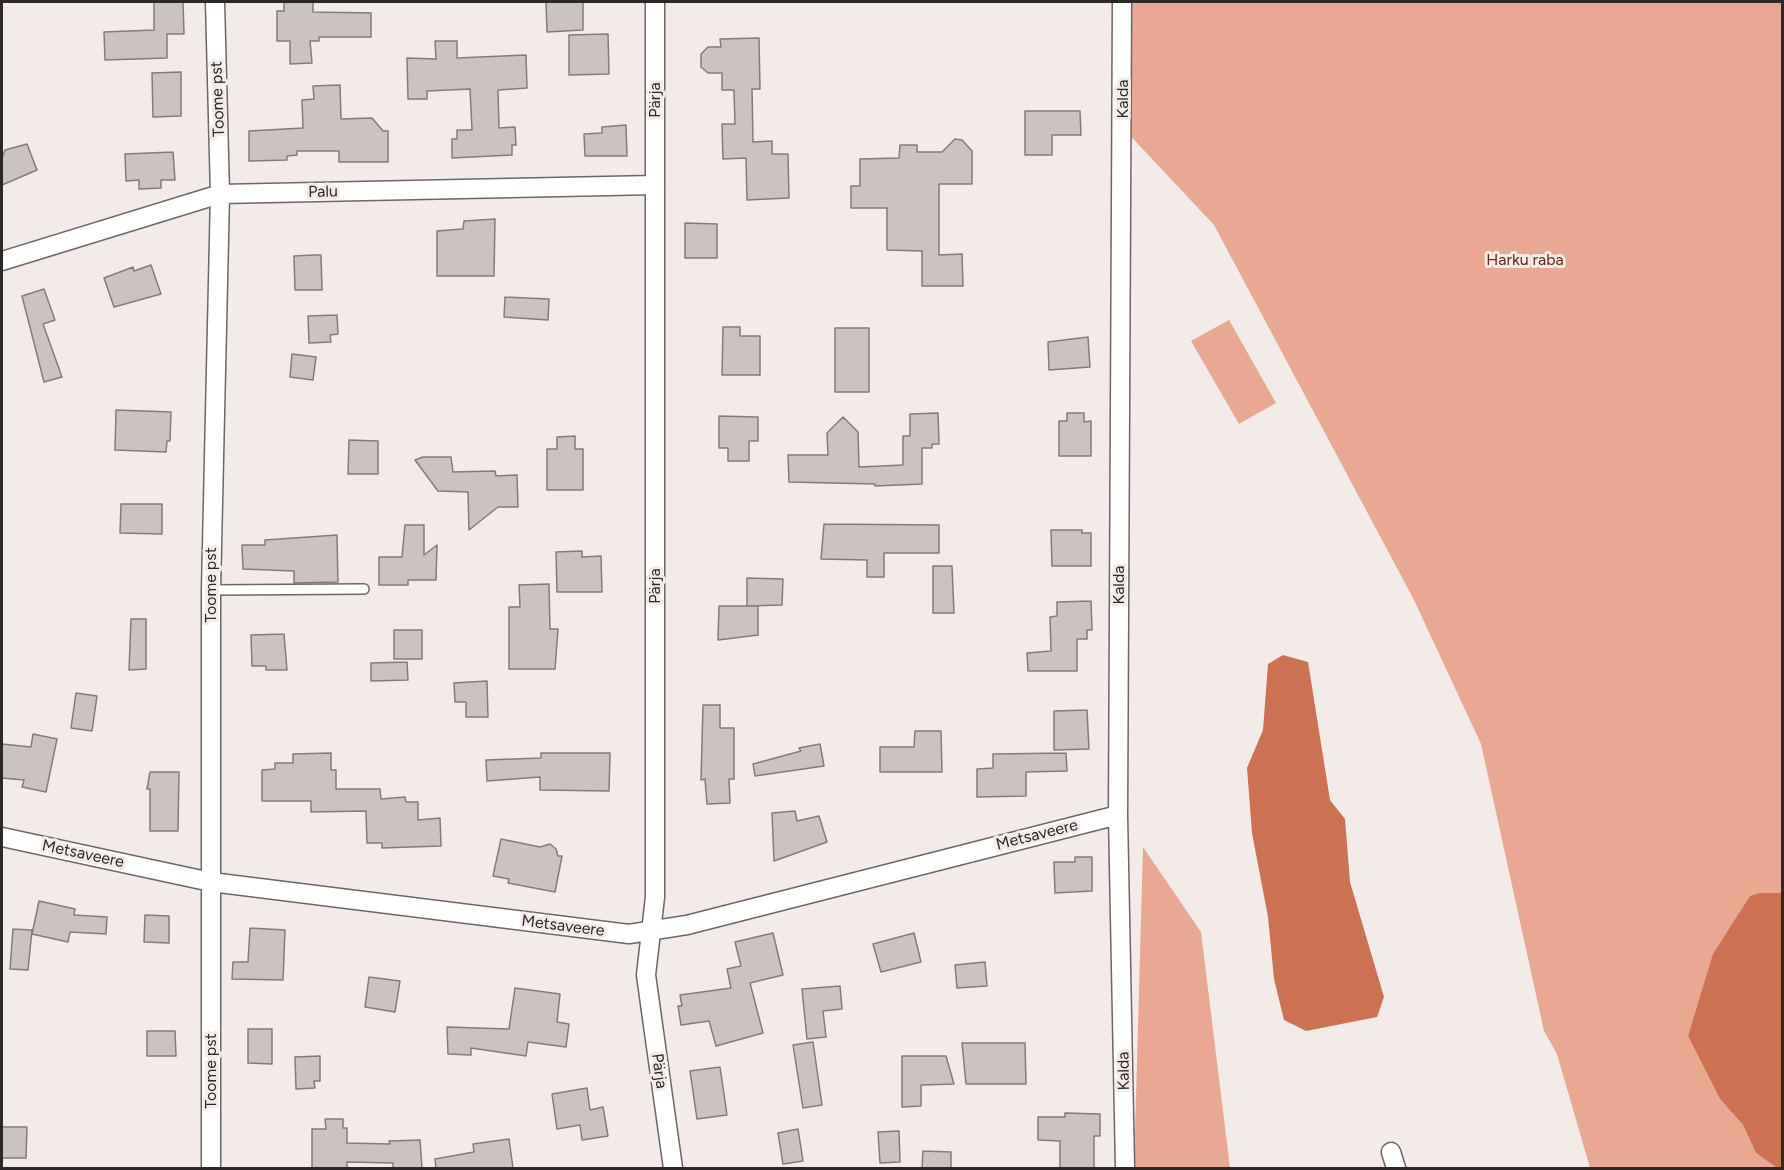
<!DOCTYPE html>
<html>
<head>
<meta charset="utf-8">
<style>
  body { margin:0 }
  #map { position:relative; width:1784px; height:1170px; overflow:hidden; background:#f2ebe8; font-family:Figtree,sans-serif }
  canvas { display:block }
  .frame { position:absolute; inset:0; border:3px solid #2b2827; pointer-events:none }
</style>
</head>
<body>
<div id="map">
<canvas width="1784" height="1170"></canvas>
<div class="frame"></div>
</div>
<script>
const ctx = document.querySelector('canvas').getContext('2d');
ctx.lineJoin = 'round';
function fill(path, color) { ctx.fillStyle = color; ctx.fill(path, 'evenodd'); }
const shape = rows => new Path2D(rows.map(r => 'M' + r).join(''));
function trace(path, color, width, dash) { ctx.strokeStyle = color; ctx.lineWidth = width; ctx.lineCap = dash ? 'butt' : 'round'; ctx.setLineDash(dash || []); ctx.stroke(path); }
function drawText(font, color, halo, rows, align = 'center') {
  ctx.font = font + ' Figtree,sans-serif'; ctx.lineWidth = 6; ctx.setLineDash([]); ctx.textBaseline = 'middle'; ctx.strokeStyle = halo; ctx.fillStyle = color; for (const [text, x, y, turn = 0] of rows) {
    ctx.save(); ctx.translate(x, y); ctx.rotate((+turn || 0) * Math.PI / 180); ctx.textAlign = isNaN(turn) ? turn : align; if (halo) ctx.strokeText(text, 0, 0); ctx.fillText(text, 0, 0); ctx.restore();
  }
}
fill(shape([
  [1122,2,1782,2,1782,893,1760,893,1700,999,1688,1036,1720,1099,1743,1125,1756,1153,1777,1168,1590,1168,1557,1054,1544,1031,1481,744,1414,600,1214,225,1123,128],
  [1229,320,1276,403,1239,424,1191,341],
  [1143,847,1201,932,1230,1168,1134,1168]
]), '#e8a891');
fill(shape([
  [1283,655,1308,662,1330,800,1345,819,1350,882,1384,997,1377,1017,1306,1031,1284,1020,1274,979,1268,917,1252,833,1247,768,1263,730,1268,664],
  [1760,893,1782,893,1782,1168,1777,1168,1756,1153,1743,1125,1720,1099,1688,1036,1713,954,1750,896]
]), '#cd7250');
const building = shape([
  [154,2,183,2,184,34,167,34,167,58,105,60,104,32,154,30,154,2],
  [284,2,313,2,313,12,371,13,371,37,319,37,319,41,310,41,312,63,290,64,290,41,277,41,277,11,284,11,284,2],
  [546,2,583,2,583,30,547,32,546,2],
  [608,34,609,74,569,75,569,35,608,34],
  [759,38,760,89,752,89,753,142,772,141,772,154,788,154,789,198,747,200,746,158,723,159,722,124,735,124,734,90,722,90,722,73,708,73,701,67,701,54,708,47,721,47,720,39,759,38],
  [435,41,457,41,457,58,526,55,527,88,498,90,499,128,515,127,516,145,512,145,512,155,452,158,452,139,457,139,457,130,472,130,470,89,427,91,427,99,408,99,407,58,436,59,435,41],
  [181,72,181,116,153,117,152,73,181,72],
  [340,85,341,119,372,118,383,131,388,131,388,162,339,162,339,151,297,151,297,155,287,156,287,160,249,161,249,131,303,128,302,100,314,99,313,86,340,85],
  [1025,111,1080,111,1081,135,1052,135,1052,155,1025,155,1025,111],
  [626,125,627,156,585,156,584,134,602,133,602,127,626,125],
  [955,139,962,140,972,151,972,184,939,184,939,255,962,254,963,286,922,286,922,251,887,250,887,208,851,208,851,186,860,186,860,159,899,158,900,145,917,145,917,152,942,152,955,139],
  [27,144,37,170,2,185,2,158,5,150,27,144],
  [173,152,175,180,161,180,161,188,139,189,139,180,126,181,125,154,173,152],
  [495,219,494,276,437,276,437,231,463,229,464,221,495,219],
  [685,223,717,224,717,258,685,258,685,223],
  [314,255,321,255,322,290,295,290,294,256,314,255],
  [151,265,161,294,114,307,104,278,133,267,134,271,151,265],
  [44,289,55,320,43,324,62,377,44,382,22,296,44,289],
  [505,297,549,299,548,320,504,317,505,297],
  [337,315,338,334,330,335,331,342,309,343,308,316,337,315],
  [723,327,740,327,740,336,760,336,760,375,722,375,723,327],
  [835,328,869,328,869,392,835,392,835,328],
  [1088,337,1090,367,1049,370,1048,342,1088,337],
  [292,354,316,357,313,380,290,377,292,354],
  [116,410,171,412,170,441,167,441,166,452,115,450,116,410],
  [938,413,939,444,932,444,932,448,922,448,922,484,875,486,875,484,789,482,788,455,828,455,827,433,843,417,858,432,859,467,903,465,903,436,910,436,910,414,938,413],
  [1067,413,1084,413,1084,422,1091,421,1091,456,1059,456,1059,421,1067,421,1067,413],
  [719,416,758,417,758,441,749,441,749,461,728,461,728,448,719,448,719,416],
  [575,436,575,449,583,449,583,490,547,490,547,449,557,449,557,437,575,436],
  [349,440,378,441,378,474,348,474,349,440],
  [423,457,451,457,453,472,495,471,496,476,517,475,518,507,498,507,469,530,468,492,438,491,415,460,423,457],
  [121,504,162,504,162,534,120,533,121,504],
  [824,524,939,525,939,553,884,553,884,577,867,577,867,560,821,559,824,524],
  [405,525,424,525,424,555,437,545,436,580,408,580,408,585,379,585,379,557,402,557,405,525],
  [1051,530,1082,530,1082,533,1091,533,1091,566,1052,566,1051,530],
  [337,535,338,582,294,583,294,571,243,569,242,545,265,545,265,540,337,535],
  [582,551,582,557,601,556,602,592,557,592,556,552,582,551],
  [933,566,952,566,954,613,933,613,933,566],
  [747,578,783,579,782,605,747,606,747,578],
  [549,584,550,629,558,629,555,669,509,669,509,607,520,607,519,585,549,584],
  [1091,601,1092,630,1087,630,1087,639,1077,639,1077,671,1028,671,1027,653,1051,651,1050,617,1057,616,1057,602,1091,601],
  [719,606,758,606,758,635,718,640,719,606],
  [131,619,146,619,146,669,129,670,131,619],
  [394,630,422,630,422,659,394,659,394,630],
  [284,634,287,670,266,670,266,666,252,666,251,635,284,634],
  [407,662,408,680,371,681,371,663,407,662],
  [487,681,488,717,466,717,466,702,455,702,454,683,487,681],
  [76,693,97,696,92,731,71,728,76,693],
  [703,705,720,705,720,728,734,728,734,779,729,779,730,803,707,804,705,779,701,780,703,705],
  [1087,710,1089,749,1054,750,1054,711,1087,710],
  [915,731,941,731,942,772,880,772,880,747,914,747,915,731],
  [33,734,57,739,46,792,22,787,24,780,2,778,2,744,31,747,33,734],
  [820,744,824,766,755,776,753,764,801,751,799,748,820,744],
  [331,753,331,770,336,770,336,789,380,789,381,799,405,797,406,802,418,802,418,820,440,818,441,846,382,848,382,843,367,843,366,811,311,812,311,801,262,801,262,770,275,769,275,763,293,763,293,754,331,753],
  [541,753,610,753,609,791,540,790,540,777,487,781,486,760,541,758,541,753],
  [1066,753,1067,771,1026,772,1026,796,977,797,977,769,993,768,993,754,1066,753],
  [150,772,179,772,178,831,150,831,150,789,147,789,150,772],
  [795,811,797,821,819,816,827,842,774,861,772,813,795,811],
  [501,839,540,847,550,844,556,849,558,856,562,856,555,892,508,883,509,879,493,876,501,839],
  [1075,857,1092,857,1092,891,1055,893,1054,862,1075,862,1075,857],
  [39,901,75,909,74,915,107,917,106,934,70,932,68,942,32,934,39,901],
  [145,915,169,916,169,943,144,942,145,915],
  [250,928,285,930,283,980,232,979,233,962,248,962,250,928],
  [13,929,32,930,28,970,10,969,13,929],
  [773,933,783,975,750,983,763,1033,716,1046,709,1021,681,1025,678,1006,682,1006,680,995,731,988,727,969,741,966,735,942,773,933],
  [914,933,921,962,881,972,873,944,914,933],
  [985,962,987,986,957,988,955,965,985,962],
  [369,977,400,981,395,1012,365,1007,369,977],
  [840,986,842,1009,823,1011,826,1037,807,1039,802,989,840,986],
  [515,988,560,994,557,1022,569,1024,566,1047,528,1042,526,1056,471,1048,471,1055,448,1054,447,1027,509,1029,515,988],
  [248,1029,272,1029,272,1064,248,1063,248,1029],
  [147,1031,175,1031,176,1056,147,1056,147,1031],
  [813,1042,822,1105,803,1108,793,1045,813,1042],
  [962,1043,1025,1043,1026,1084,966,1084,962,1043],
  [320,1056,320,1081,314,1081,315,1088,296,1089,295,1057,320,1056],
  [902,1056,946,1056,954,1084,921,1085,921,1106,902,1107,902,1056],
  [720,1067,727,1115,697,1119,690,1071,720,1067],
  [587,1088,590,1110,603,1107,608,1136,582,1140,580,1125,557,1129,552,1094,587,1088],
  [1065,1113,1100,1114,1100,1136,1094,1136,1094,1168,1060,1168,1060,1141,1038,1140,1038,1117,1065,1117,1065,1113],
  [325,1119,343,1119,343,1128,347,1128,347,1143,390,1144,389,1141,420,1140,422,1168,393,1168,393,1163,347,1162,347,1168,312,1168,312,1129,326,1129,325,1119],
  [2,1127,27,1127,26,1158,2,1158,2,1127],
  [798,1129,803,1161,783,1164,778,1133,798,1129],
  [899,1131,900,1162,880,1163,878,1132,899,1131],
  [509,1139,513,1168,436,1168,435,1159,474,1152,473,1144,509,1139],
  [923,1151,951,1152,951,1168,922,1168,923,1151]
]);
fill(building, '#cac3c0');
trace(building, '#837d7a', 1.5);
const service = shape([
  [211,590,364,589]
]);
const minor = shape([
  [655,2,655,897,646,975,673,1168],
  [1122,2,1118,815,1125,1168],
  [2,261,220,194,655,185],
  [2,837,211,882,629,934,687,925,1118,815],
  [1391,1152,1396,1168],
  [211,1168,211,590,220,194,215,2]
]);
trace(service, '#6d6764', 12);
trace(minor, '#6d6764', 21);
trace(service, '#fff', 9);
trace(minor, '#fff', 18);
drawText('16px', '#2b2827', '#f2ebe8', [
  ["Toome pst",218,99,-92],
  ["Kalda",1123,99,-90],
  ["Pärja",655,100,-90],
  ["Palu",323,192,-1],
  ["Toome pst",211,585,-90],
  ["Kalda",1119,585,-90],
  ["Pärja",655,586,-90],
  ["Metsaveere",1037,835,-14],
  ["Metsaveere",83,854,12],
  ["Metsaveere",563,926,7],
  ["Toome pst",211,1071,-90],
  ["Pärja",659,1071,82],
  ["Kalda",1124,1071,-91]
]);
drawText('16px', '#662b13', '#f2ebe8', [
  ["Harku raba",1525,260]
]);
</script>
</body>
</html>
